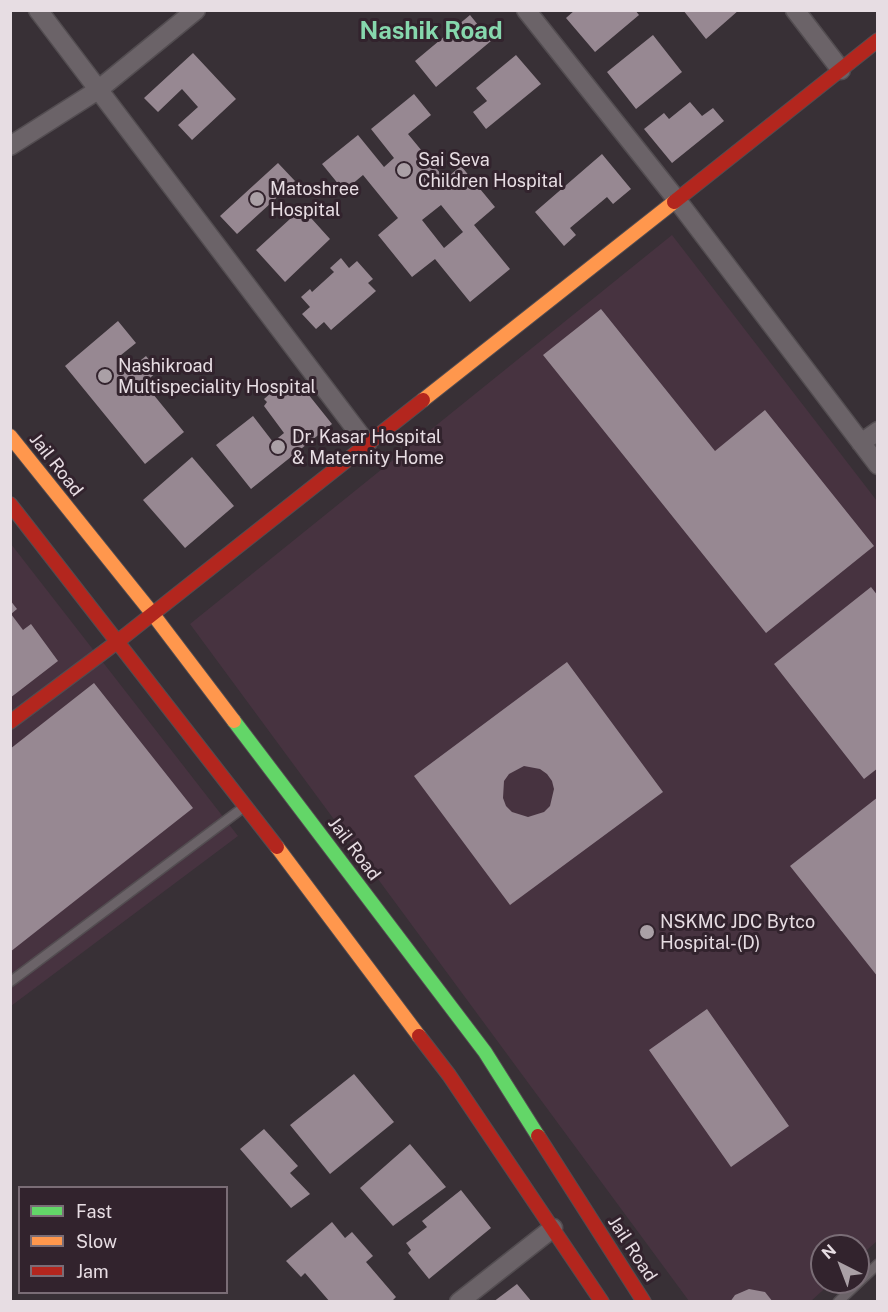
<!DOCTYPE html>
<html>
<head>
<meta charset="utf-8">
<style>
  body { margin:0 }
  #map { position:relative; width:888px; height:1312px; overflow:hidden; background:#383036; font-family:"Public Sans",sans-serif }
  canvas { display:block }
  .frame { position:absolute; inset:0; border:12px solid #e7dde3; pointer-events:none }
  .legend { position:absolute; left:18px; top:1186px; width:210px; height:108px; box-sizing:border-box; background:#32232d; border:2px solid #7a6d76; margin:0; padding:8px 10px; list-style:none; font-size:18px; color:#e7dde3 }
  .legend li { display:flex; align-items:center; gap:12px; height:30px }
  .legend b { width:30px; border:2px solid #7a6d76 }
  .north { position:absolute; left:810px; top:1234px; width:60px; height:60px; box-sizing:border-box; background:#32232d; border:2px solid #7a6d76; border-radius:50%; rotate:318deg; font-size:16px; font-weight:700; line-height:24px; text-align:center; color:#e7dde3 }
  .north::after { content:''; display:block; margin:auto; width:21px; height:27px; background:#aaa0a6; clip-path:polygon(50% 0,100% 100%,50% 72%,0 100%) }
</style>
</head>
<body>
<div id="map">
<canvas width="888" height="1312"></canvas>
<div class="frame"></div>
<ul class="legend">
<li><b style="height:8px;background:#63d668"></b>Fast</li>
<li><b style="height:8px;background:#ff974d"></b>Slow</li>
<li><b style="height:8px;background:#b3261e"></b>Jam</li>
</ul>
<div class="north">N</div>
</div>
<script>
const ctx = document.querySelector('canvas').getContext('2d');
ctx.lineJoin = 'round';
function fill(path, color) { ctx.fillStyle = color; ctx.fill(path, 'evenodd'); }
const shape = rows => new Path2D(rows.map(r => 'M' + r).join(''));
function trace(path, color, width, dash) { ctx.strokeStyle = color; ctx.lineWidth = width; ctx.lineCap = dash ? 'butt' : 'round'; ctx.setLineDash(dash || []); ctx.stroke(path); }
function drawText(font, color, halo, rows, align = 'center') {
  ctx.font = font + ' "Public Sans",sans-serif'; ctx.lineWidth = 6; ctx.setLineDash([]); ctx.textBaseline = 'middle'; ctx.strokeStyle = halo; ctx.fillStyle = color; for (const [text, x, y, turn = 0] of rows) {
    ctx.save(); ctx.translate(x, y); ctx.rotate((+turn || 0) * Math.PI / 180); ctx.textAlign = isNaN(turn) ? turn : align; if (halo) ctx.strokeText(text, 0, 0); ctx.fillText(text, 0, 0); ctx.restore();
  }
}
fill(shape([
  [672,235,877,501,877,1241,858,1258,858,1246,822,1246,822,1282,832,1282,811,1301,689,1301,190,624],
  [11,544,238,836,11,1006]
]), '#473340');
fill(shape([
  [575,10,635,10,639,15,595,52,566,18],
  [683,10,739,10,706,39],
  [470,15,491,41,436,87,415,61],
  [653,35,682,72,636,109,607,72],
  [193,53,236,99,192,140,178,125,198,107,182,89,158,112,144,98],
  [516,55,541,84,486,129,473,112,487,101,476,88],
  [414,94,431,115,408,134,445,179,461,166,495,207,474,225,510,269,470,302,435,259,412,277,378,235,398,218,363,175,344,191,322,164,358,135,384,167,394,158,371,129],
  [441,205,463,232,444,248,422,220],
  [690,102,702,116,713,108,724,121,672,163,644,129,664,113,669,119],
  [602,154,631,189,613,204,607,197,570,228,576,235,564,246,535,212],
  [278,163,295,181,237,234,220,216],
  [302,208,330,239,285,282,256,250],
  [341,258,349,268,357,261,373,279,368,283,376,291,331,330,324,322,316,329,302,314,310,307,301,297,310,289,312,292,334,272,330,268],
  [601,309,715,451,765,410,874,546,766,633,543,355],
  [118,321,136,343,121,355,131,368,146,356,158,371,144,383,184,432,145,464,65,366],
  [296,379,332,424,251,489,216,445,253,416,273,442,284,433,264,406,267,402,264,399,272,392,275,396],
  [192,457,234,506,185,548,143,500],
  [871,587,878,596,878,768,864,779,774,664],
  [10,600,17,609,11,614,23,630,31,624,58,661,10,698],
  [567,662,663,792,510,905,414,776],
  [524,766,540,769,547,774,552,781,554,789,550,806,544,812,528,817,512,812,506,806,503,798,504,781,509,774],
  [94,683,193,808,10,952,10,749],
  [878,797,878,977,790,866],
  [707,1009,789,1126,731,1167,649,1050],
  [354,1074,394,1122,330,1174,290,1125],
  [264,1129,298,1166,290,1173,310,1194,291,1208,240,1149],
  [410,1144,446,1187,393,1226,360,1188],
  [461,1190,491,1228,429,1279,408,1253,411,1250,406,1243,427,1227,422,1221],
  [332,1222,345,1238,352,1232,373,1256,366,1262,396,1297,391,1302,330,1302,305,1273,301,1277,286,1261],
  [517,1284,532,1302,493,1302],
  [749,1289,765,1292,773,1302,730,1302,735,1295]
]), '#978892');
const lane = shape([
  [10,982,244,807],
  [838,1302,878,1264]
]);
const street = shape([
  [38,10,367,444],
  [526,10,677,200,878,465],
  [795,10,841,70],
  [10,146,98,90,196,10],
  [861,443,878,431],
  [459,1302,553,1228]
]);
const fast = shape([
  [234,721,485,1052,538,1136]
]);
const slow = shape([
  [423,400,674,202],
  [10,436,152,613,234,721],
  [277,847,419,1036]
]);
const jam = shape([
  [674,202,878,40],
  [10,504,277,847],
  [10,722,117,642,423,400],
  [419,1036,449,1075,602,1302],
  [538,1136,644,1302]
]);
trace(lane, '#534d51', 12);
trace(street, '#534d51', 21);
trace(fast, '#534d51', 16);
trace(slow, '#534d51', 16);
trace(jam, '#534d51', 16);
trace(lane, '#6b6368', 9);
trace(street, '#6b6368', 18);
trace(fast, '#63d668', 14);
trace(slow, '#ff974d', 14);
trace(jam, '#b3261e', 14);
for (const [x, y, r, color] of [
  [404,170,8,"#aaa0a6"],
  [257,199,8,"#aaa0a6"],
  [105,376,8,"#aaa0a6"],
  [278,447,8,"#aaa0a6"],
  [647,932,8,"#aaa0a6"]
]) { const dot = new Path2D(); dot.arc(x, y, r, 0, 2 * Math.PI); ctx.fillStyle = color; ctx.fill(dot); trace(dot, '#32232d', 2); }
drawText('18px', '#e7dde3', '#32232d', [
  ["Sai Seva",418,160],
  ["Children Hospital",418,181],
  ["Matoshree",270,189],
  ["Hospital",270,210],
  ["Nashikroad",118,366],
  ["Multispeciality Hospital",118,387],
  ["Dr. Kasar Hospital",292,437],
  ["& Maternity Home",292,458],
  ["NSKMC JDC Bytco",660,922],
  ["Hospital-(D)",660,943]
], 'left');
drawText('18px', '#e7dde3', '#32232d', [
  ["Jail Road",56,465,52],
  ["Jail Road",354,849,53],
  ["Jail Road",632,1249,57]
]);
drawText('bold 24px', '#86d7ad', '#32232d', [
  ["Nashik Road",431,32]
]);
</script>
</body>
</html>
